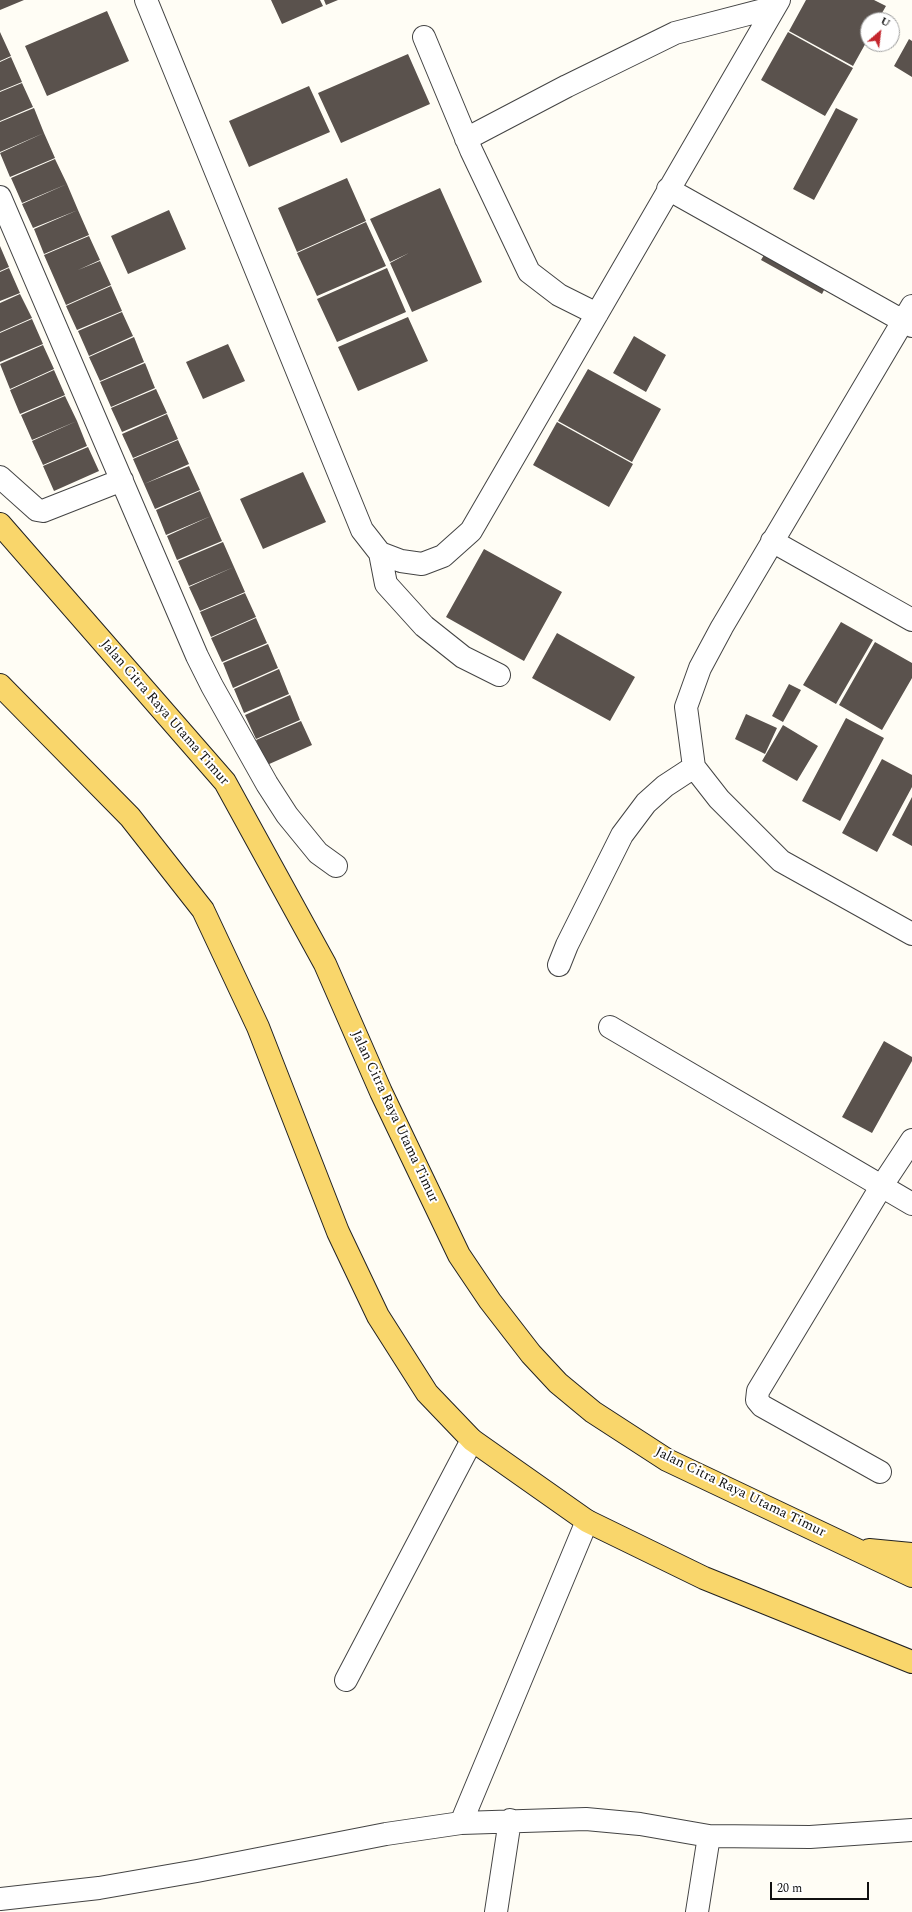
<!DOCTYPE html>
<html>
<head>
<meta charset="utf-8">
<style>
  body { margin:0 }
  #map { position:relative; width:912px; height:1912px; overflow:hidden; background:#fffdf5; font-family:Spectral,serif }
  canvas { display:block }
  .north { position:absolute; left:860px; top:12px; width:40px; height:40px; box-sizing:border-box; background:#fff; border:1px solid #a0a0a0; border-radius:50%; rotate:28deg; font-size:11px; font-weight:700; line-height:16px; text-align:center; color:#111 }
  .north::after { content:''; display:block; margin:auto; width:14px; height:18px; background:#c4262e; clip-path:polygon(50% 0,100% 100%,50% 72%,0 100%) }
  .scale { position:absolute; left:770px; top:1882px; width:99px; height:18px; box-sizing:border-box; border:2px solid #111; border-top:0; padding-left:5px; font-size:12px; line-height:14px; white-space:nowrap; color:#111; -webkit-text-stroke:3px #fff; paint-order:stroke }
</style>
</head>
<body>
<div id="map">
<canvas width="912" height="1912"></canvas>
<div class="north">U</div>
<div class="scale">20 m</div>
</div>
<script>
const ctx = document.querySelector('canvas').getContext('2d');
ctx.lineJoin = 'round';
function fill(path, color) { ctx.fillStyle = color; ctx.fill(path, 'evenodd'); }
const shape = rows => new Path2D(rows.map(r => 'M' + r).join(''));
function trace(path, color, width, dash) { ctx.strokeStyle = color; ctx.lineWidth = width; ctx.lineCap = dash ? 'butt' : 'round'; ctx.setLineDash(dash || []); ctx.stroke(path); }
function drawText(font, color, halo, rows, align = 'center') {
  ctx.font = font + ' Spectral,serif'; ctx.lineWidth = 4; ctx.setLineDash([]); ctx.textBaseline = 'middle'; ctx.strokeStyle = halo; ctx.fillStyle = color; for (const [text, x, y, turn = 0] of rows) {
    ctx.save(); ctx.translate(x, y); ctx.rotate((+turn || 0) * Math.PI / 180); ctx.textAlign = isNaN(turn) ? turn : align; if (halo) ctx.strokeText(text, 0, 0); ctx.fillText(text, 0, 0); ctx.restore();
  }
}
fill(shape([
  [0,0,24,0,0,10],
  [271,0,320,0,323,6,282,24],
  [324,0,338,0,326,5],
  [806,0,874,0,886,6,878,20,868,20,868,39,853,66,789,31],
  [107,11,129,61,47,96,25,46],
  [0,32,11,56,0,61],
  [788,32,853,68,825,116,761,80],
  [909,39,912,41,912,77,894,66],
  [408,54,430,104,341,143,318,93],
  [11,57,22,82,0,91,0,62],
  [22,83,33,107,0,121,0,92],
  [309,86,330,132,249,167,229,121],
  [34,108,44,133,0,152,0,122],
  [836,108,858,119,814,200,793,189],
  [44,133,55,158,10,177,0,153],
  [55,159,67,184,22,203,11,178],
  [347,178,366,221,297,252,278,208],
  [67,184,78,210,33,228,22,204],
  [440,188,482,282,412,312,390,263,409,253,390,262,370,219],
  [78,210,89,235,44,254,34,229],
  [169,210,186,249,128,274,111,236],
  [366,222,386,266,317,296,297,253],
  [89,236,100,260,78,270,100,261,111,285,66,305,44,255],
  [0,246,9,267,0,271],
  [768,248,828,282,822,294,761,260],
  [9,268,20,293,0,301,0,272],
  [387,268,406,312,337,342,317,299],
  [111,286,122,311,77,330,66,306],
  [20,294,32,318,0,332,0,303],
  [122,312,133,336,89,356,78,331],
  [408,317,428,361,358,391,338,347],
  [32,319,43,344,0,362,0,333],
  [634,336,666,355,646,392,613,373],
  [134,337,144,362,100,381,89,357],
  [228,344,245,381,203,399,186,362],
  [43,345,54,369,10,389,0,364],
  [145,363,155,388,111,407,100,382],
  [588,369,661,409,632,462,558,421],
  [54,370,65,395,20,414,10,390],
  [156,389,167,413,122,432,111,408],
  [65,396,77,421,32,440,21,415],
  [167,414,178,439,133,458,122,434],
  [77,421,87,446,43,465,32,441],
  [557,422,633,464,609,507,533,465],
  [178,440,189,464,144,484,133,459],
  [88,447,99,471,54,491,43,466],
  [189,466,200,490,155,509,144,484],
  [303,472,326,522,263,549,240,499],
  [200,491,211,516,166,535,156,510],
  [211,516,222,541,177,560,167,536],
  [223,542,234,567,189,586,178,561],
  [484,549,562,592,524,661,446,617],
  [234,567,245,592,200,611,189,587],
  [245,593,256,617,211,637,200,612],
  [256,618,267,643,222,662,211,638],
  [841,622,873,640,836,704,803,685],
  [557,633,635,677,610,721,532,678],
  [875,642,912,663,912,678,882,730,839,705],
  [268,644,278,668,233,688,223,663],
  [279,669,289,694,244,713,234,689],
  [789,684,801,690,783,722,772,716],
  [290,695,300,720,256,739,245,715],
  [746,714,777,728,765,754,735,739],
  [846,718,884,738,840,821,802,801],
  [301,721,312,745,267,765,256,740],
  [783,725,818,746,797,781,762,761],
  [882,759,912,775,912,787,877,852,842,833],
  [912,797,912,846,892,835],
  [884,1041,912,1057,912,1061,872,1133,842,1117]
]), '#5a524d');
const minor = shape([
  [146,0,362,530,380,553,401,561,422,564,443,556,471,531,779,0],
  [424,37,471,150,529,272,559,295,597,314],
  [466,139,567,86,675,33,775,7],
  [668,189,912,326],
  [0,197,197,656,212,686,267,784,287,815,318,853,336,866],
  [912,306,722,627,700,668,686,707,694,767,719,799,781,861,912,934],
  [0,477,37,510,43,511,122,480],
  [772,541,912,620],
  [380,553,386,584,424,626,463,657,499,675],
  [559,965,567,945,622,835,646,803,665,786,694,767],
  [610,1027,912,1204],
  [880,1472,762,1406,757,1400,758,1391,881,1187,912,1140],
  [346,1680,472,1440],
  [461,1823,587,1521],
  [0,1899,99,1888,197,1871,386,1834,461,1823,586,1819,640,1824,709,1836,810,1837,912,1830],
  [496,1912,510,1820],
  [697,1912,709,1836]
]);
const major = shape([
  [0,524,225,782,325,964,381,1092,459,1255,490,1301,531,1354,558,1383,593,1412,667,1460,912,1576],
  [0,685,130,817,203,910,258,1027,338,1232,378,1316,427,1393,472,1440,587,1521,704,1578,912,1662],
  [869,1550,912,1554]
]);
trace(minor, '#444', 24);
trace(major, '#222', 24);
trace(minor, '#fff', 22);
trace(major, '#f9d66b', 22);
drawText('14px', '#111', '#fff', [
  ["Jalan Citra Raya Utama Timur",164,713,49],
  ["Jalan Citra Raya Utama Timur",394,1117,65],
  ["Jalan Citra Raya Utama Timur",740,1493,26]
]);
</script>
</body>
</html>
